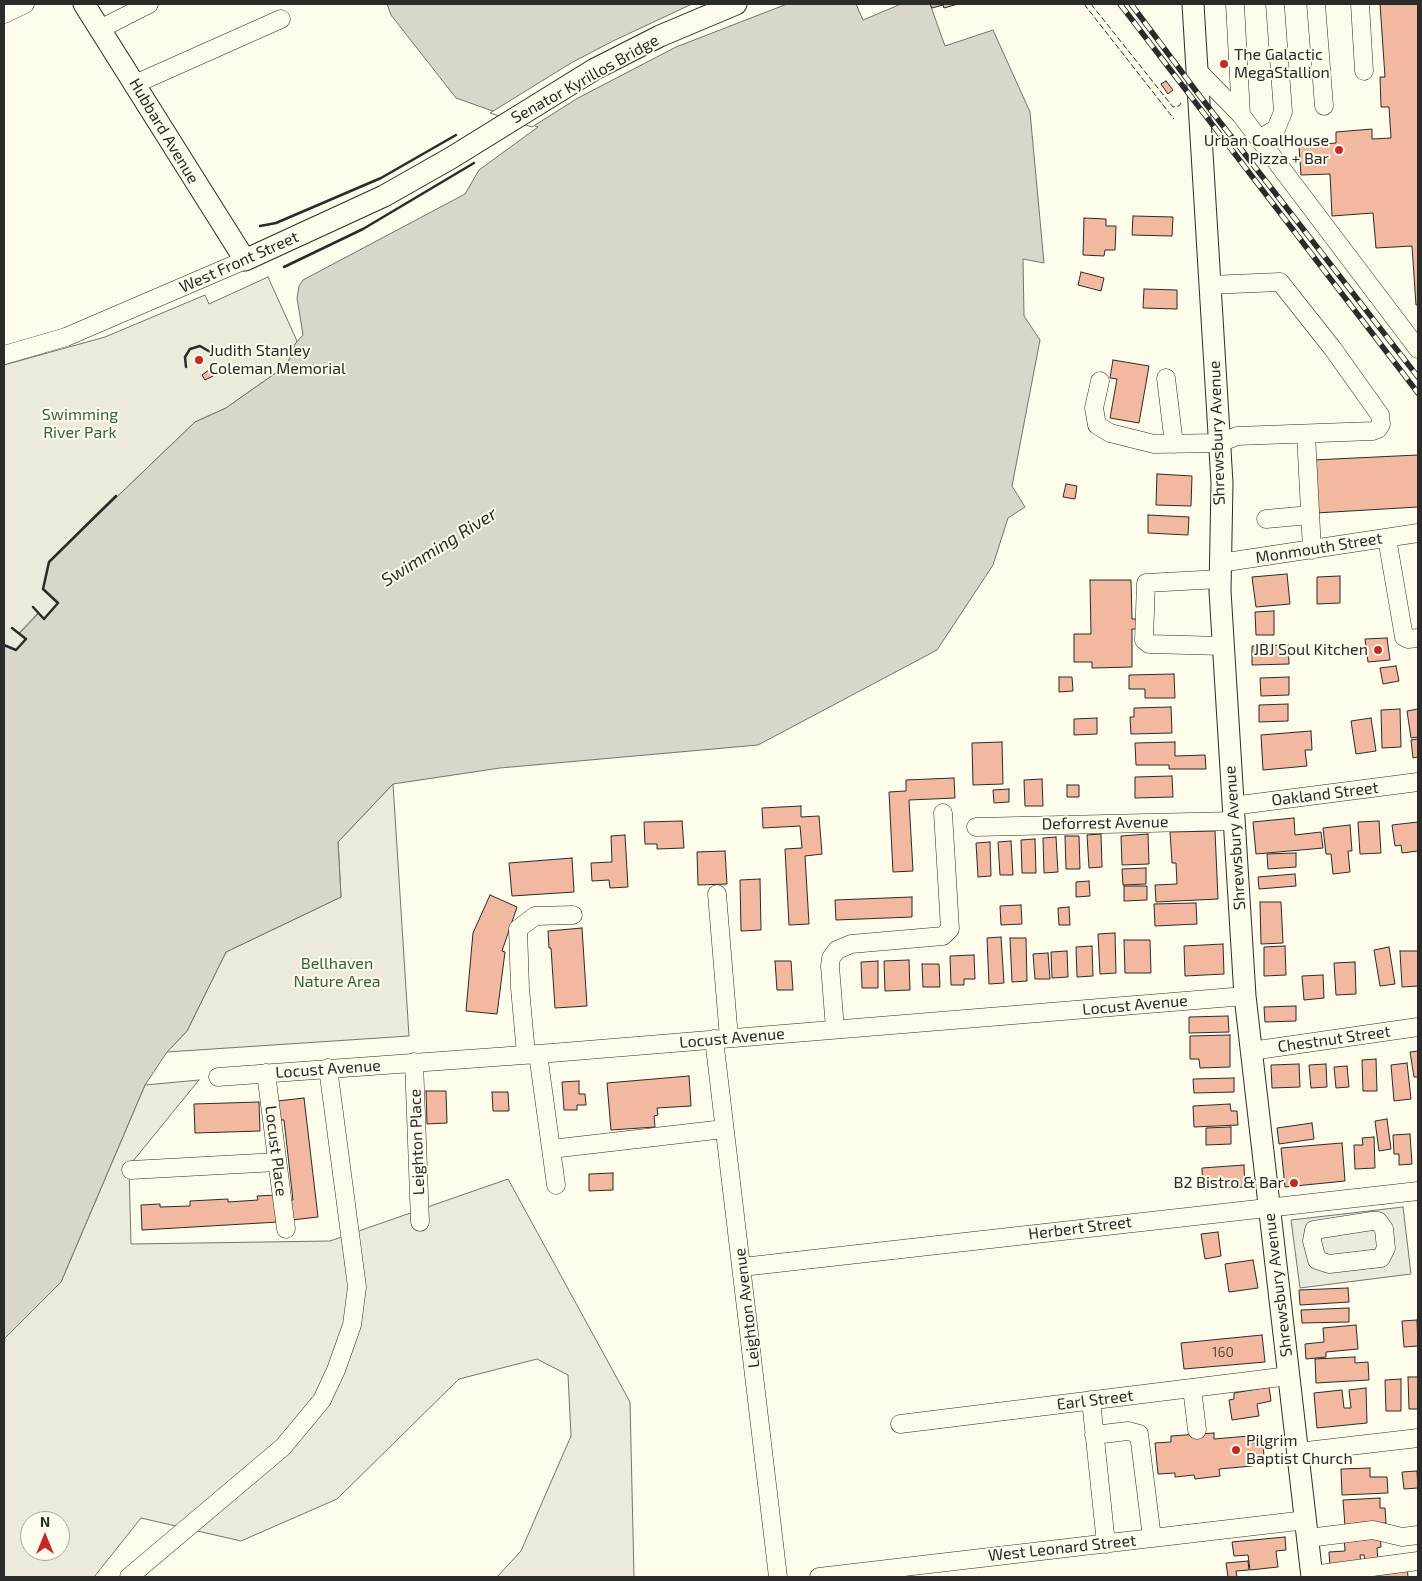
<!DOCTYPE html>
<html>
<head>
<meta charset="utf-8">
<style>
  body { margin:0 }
  #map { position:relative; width:1422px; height:1581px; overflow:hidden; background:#fdfbea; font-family:"Exo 2",sans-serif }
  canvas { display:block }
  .frame { position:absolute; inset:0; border:5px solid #2b2b2b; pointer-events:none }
  .north { position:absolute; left:20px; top:1511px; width:50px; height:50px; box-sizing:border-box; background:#fdfbea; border:1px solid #a9a89e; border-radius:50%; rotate:0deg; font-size:14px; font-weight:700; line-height:20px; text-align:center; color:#2b2b2b }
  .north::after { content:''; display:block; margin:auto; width:18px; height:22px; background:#c62828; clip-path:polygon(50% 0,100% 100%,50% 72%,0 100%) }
</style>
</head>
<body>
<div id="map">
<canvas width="1422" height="1581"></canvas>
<div class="frame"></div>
<div class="north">N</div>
</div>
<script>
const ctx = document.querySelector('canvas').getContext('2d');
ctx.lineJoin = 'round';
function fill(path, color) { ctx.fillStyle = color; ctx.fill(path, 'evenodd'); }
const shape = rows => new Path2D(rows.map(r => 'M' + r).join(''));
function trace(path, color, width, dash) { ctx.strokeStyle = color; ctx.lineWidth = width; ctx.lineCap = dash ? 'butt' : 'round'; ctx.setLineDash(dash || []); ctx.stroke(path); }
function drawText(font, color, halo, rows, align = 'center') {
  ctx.font = font + ' "Exo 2",sans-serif'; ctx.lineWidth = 4; ctx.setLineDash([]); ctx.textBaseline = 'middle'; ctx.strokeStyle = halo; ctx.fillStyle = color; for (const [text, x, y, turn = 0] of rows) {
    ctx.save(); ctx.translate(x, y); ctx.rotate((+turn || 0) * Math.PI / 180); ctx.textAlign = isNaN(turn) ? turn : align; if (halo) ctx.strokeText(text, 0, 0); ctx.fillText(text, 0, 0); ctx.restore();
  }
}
const green = shape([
  [268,277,297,341,287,365,226,408,195,422,49,562,58,603,44,619,38,613,19,633,26,639,16,650,4,645,4,365,105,337,205,295,209,304,268,277],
  [393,784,409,1036,167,1052,187,1031,226,952,341,897,338,842,393,784],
  [199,1080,129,1166,131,1244,330,1241,508,1179,630,1402,634,1577,497,1577,521,1551,571,1436,568,1375,537,1359,459,1379,337,1499,241,1541,141,1518,94,1577,4,1577,4,1339,61,1282,145,1085,199,1080],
  [30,1521,60,1521,60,1551,30,1551,30,1521]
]);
fill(green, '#ecebdb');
trace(green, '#74746e', 1);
const parking = shape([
  [1403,1207,1411,1274,1300,1288,1291,1220,1403,1207]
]);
fill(parking, '#eceadb');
trace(parking, '#74746e', 1);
const water = shape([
  [387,4,856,4,863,20,901,4,930,4,945,46,993,30,1030,112,1044,263,1023,259,1024,316,1040,340,1012,486,1025,507,1008,518,993,565,937,650,758,745,500,768,393,784,338,842,341,897,226,952,187,1031,167,1052,145,1085,61,1282,4,1339,4,645,16,650,26,639,19,634,39,613,44,619,58,603,43,589,49,562,195,422,226,408,287,365,295,344,303,335,297,298,299,286,303,280,465,194,479,170,538,127,456,98,391,15,387,4]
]);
fill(water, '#d8d7c9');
trace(water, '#74746e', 1);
const pier = shape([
  [692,4,787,4,676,47,578,98,532,127,490,113,571,63,613,41,692,4]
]);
fill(pier, '#fdfbea');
trace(pier, '#74746e', 1);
const building = shape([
  [930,4,958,4,944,8,943,5,932,8,930,4],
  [1380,4,1418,4,1418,305,1416,305,1412,246,1376,248,1373,213,1332,216,1330,174,1301,175,1299,146,1336,143,1336,132,1372,129,1372,139,1391,138,1389,107,1381,107,1380,77,1385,77,1380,4],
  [1166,81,1173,90,1168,94,1161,84,1166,81],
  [1133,216,1173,217,1172,236,1132,235,1133,216],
  [1084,218,1106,219,1106,226,1116,226,1115,250,1105,250,1104,256,1083,255,1084,218],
  [1081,272,1104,278,1101,291,1078,285,1081,272],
  [1144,289,1177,290,1177,309,1143,308,1144,289],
  [1113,360,1149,366,1139,423,1110,418,1117,379,1110,378,1113,360],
  [209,370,213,376,205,380,202,375,209,370],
  [1418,455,1418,507,1316,513,1313,460,1418,455],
  [1157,474,1192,476,1191,506,1156,505,1157,474],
  [1066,484,1077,486,1075,499,1063,497,1066,484],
  [1148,515,1189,517,1188,535,1148,533,1148,515],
  [1287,574,1290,604,1256,607,1252,577,1287,574],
  [1340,576,1340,603,1317,604,1317,577,1340,576],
  [1090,580,1131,580,1132,619,1137,619,1137,629,1132,629,1132,667,1092,668,1092,662,1074,662,1074,634,1091,634,1090,580],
  [1274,611,1274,635,1256,635,1255,612,1274,611],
  [1387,638,1390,660,1368,662,1365,639,1387,638],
  [1288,645,1289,664,1252,665,1252,646,1288,645],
  [1396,666,1399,681,1383,684,1380,668,1396,666],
  [1174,674,1175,698,1145,698,1145,689,1129,689,1129,675,1174,674],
  [1059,677,1072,677,1073,691,1059,692,1059,677],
  [1289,677,1289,695,1261,696,1260,678,1289,677],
  [1288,704,1288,721,1259,722,1259,705,1288,704],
  [1171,707,1172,733,1131,734,1130,717,1134,717,1134,708,1171,707],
  [1400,709,1401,747,1382,748,1381,710,1400,709],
  [1418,709,1418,737,1411,738,1407,711,1418,709],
  [1097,718,1097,734,1074,735,1074,719,1097,718],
  [1371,718,1376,751,1356,754,1351,721,1371,718],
  [1311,731,1312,750,1305,750,1307,766,1263,770,1261,735,1311,731],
  [1418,739,1418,757,1413,758,1411,740,1418,739],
  [1002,742,1003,784,973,785,972,743,1002,742],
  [1175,742,1175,756,1205,755,1206,769,1169,769,1169,765,1136,765,1135,743,1175,742],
  [1172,776,1173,797,1135,798,1135,777,1172,776],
  [954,778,955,798,909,800,913,871,893,872,889,792,906,791,906,780,954,778],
  [1042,779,1043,806,1025,806,1024,780,1042,779],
  [1067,785,1079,785,1079,797,1067,797,1067,785],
  [1009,789,1009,802,994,803,993,790,1009,789],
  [801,806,801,817,819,816,822,854,805,856,809,924,789,925,785,849,802,848,800,826,763,828,762,808,801,806],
  [1294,818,1295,835,1321,832,1323,848,1256,854,1253,822,1294,818],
  [682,821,684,848,657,849,657,844,645,844,644,822,682,821],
  [1379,821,1381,853,1360,854,1358,822,1379,821],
  [1418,822,1418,851,1402,853,1401,845,1395,846,1392,825,1418,822],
  [1350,825,1352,851,1348,851,1350,872,1333,874,1331,854,1326,854,1323,828,1350,825],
  [1215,831,1218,899,1156,902,1155,885,1177,884,1176,863,1172,863,1170,832,1215,831],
  [1101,834,1102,867,1089,868,1087,835,1101,834],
  [1148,834,1149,864,1122,865,1121,836,1148,834],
  [625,835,628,887,610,888,609,880,592,881,591,863,612,862,611,836,625,835],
  [1065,836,1079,836,1080,869,1066,869,1065,836],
  [1056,837,1058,872,1044,873,1043,838,1056,837],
  [1035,839,1036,873,1022,873,1021,840,1035,839],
  [1011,841,1013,875,1000,875,998,842,1011,841],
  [990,842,991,876,978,877,976,843,990,842],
  [725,851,727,884,698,885,697,852,725,851],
  [1296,853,1296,867,1268,869,1267,854,1296,853],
  [572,858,574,892,512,896,509,863,572,858],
  [1146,868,1146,884,1123,885,1122,869,1146,868],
  [1295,874,1296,886,1259,889,1258,877,1295,874],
  [760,879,761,930,741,931,740,880,760,879],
  [1089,881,1090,896,1076,897,1076,882,1089,881],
  [1124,886,1147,886,1147,900,1124,901,1124,886],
  [490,895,517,907,502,951,505,952,497,1014,466,1011,473,933,490,895],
  [912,897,912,917,836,920,835,900,912,897],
  [1260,902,1281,902,1283,943,1261,944,1260,902],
  [1196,903,1197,924,1155,926,1154,904,1196,903],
  [1021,905,1022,924,1001,925,1000,906,1021,905],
  [1069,907,1070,925,1059,925,1058,908,1069,907],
  [582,928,587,1006,555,1008,551,948,549,948,548,931,582,928],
  [1115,933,1116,973,1100,974,1098,934,1115,933],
  [1001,937,1004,983,989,984,987,938,1001,937],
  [1010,938,1026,938,1027,981,1012,982,1010,938],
  [1124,940,1150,940,1151,973,1125,973,1124,940],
  [1223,944,1224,974,1185,976,1184,946,1223,944],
  [1092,946,1093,976,1077,977,1076,947,1092,946],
  [1285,946,1286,975,1264,976,1264,947,1285,946],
  [1389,947,1395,984,1380,986,1374,950,1389,947],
  [1067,951,1068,977,1052,978,1051,952,1067,951],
  [1400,951,1418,951,1418,986,1402,987,1400,951],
  [1048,953,1050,979,1035,979,1033,954,1048,953],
  [974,955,975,979,964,979,964,985,951,985,950,956,974,955],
  [909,960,910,990,885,991,884,961,909,960],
  [775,961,791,961,793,990,777,990,775,961],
  [878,961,878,988,862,988,861,962,878,961],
  [1355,962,1356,994,1336,995,1334,963,1355,962],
  [922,964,939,964,940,987,923,987,922,964],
  [1323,975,1324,998,1304,1000,1302,976,1323,975],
  [1296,1006,1296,1021,1265,1022,1264,1007,1296,1006],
  [1228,1016,1229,1032,1189,1033,1189,1017,1228,1016],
  [1230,1035,1230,1067,1200,1068,1199,1059,1190,1059,1190,1036,1230,1035],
  [1418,1051,1418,1077,1414,1077,1410,1052,1418,1051],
  [1376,1059,1377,1091,1363,1091,1362,1060,1376,1059],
  [1407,1063,1411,1099,1394,1101,1391,1065,1407,1063],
  [1299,1064,1300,1087,1272,1088,1271,1065,1299,1064],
  [1326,1064,1327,1087,1311,1088,1309,1065,1326,1064],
  [1347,1066,1349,1087,1336,1088,1334,1067,1347,1066],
  [689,1076,691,1106,657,1108,658,1115,654,1116,655,1127,611,1130,607,1083,689,1076],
  [1234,1078,1234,1092,1194,1093,1193,1079,1234,1078],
  [579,1081,579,1094,585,1094,586,1105,577,1105,577,1110,564,1110,562,1082,579,1081],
  [426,1091,446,1091,447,1123,427,1124,426,1091],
  [492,1092,508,1092,509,1111,493,1111,492,1092],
  [304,1098,318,1217,292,1220,290,1200,293,1200,284,1120,279,1120,277,1101,304,1098],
  [259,1102,260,1131,195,1133,194,1104,259,1102],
  [1230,1104,1231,1111,1237,1111,1238,1125,1194,1127,1193,1106,1230,1104],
  [1387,1119,1391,1149,1379,1151,1375,1121,1387,1119],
  [1312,1123,1314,1139,1279,1144,1277,1128,1312,1123],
  [1231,1127,1231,1144,1206,1145,1206,1128,1231,1127],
  [1410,1134,1412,1164,1399,1165,1399,1154,1394,1154,1393,1135,1410,1134],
  [1374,1137,1375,1168,1355,1169,1354,1145,1363,1145,1362,1138,1374,1137],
  [1342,1143,1345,1181,1285,1187,1281,1148,1342,1143],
  [1244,1165,1245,1187,1203,1189,1202,1168,1244,1165],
  [613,1173,613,1190,589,1191,589,1174,613,1173],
  [277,1195,278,1222,142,1230,141,1205,160,1204,160,1207,190,1206,190,1201,228,1199,228,1202,258,1200,257,1196,277,1195],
  [1218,1232,1221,1256,1205,1259,1201,1234,1218,1232],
  [1253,1260,1258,1288,1229,1292,1225,1264,1253,1260],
  [1348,1288,1349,1302,1300,1305,1299,1290,1348,1288],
  [1349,1308,1349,1322,1302,1323,1301,1310,1349,1308],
  [1417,1320,1418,1346,1404,1347,1402,1321,1417,1320],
  [1356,1325,1358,1349,1326,1352,1326,1357,1306,1359,1305,1344,1324,1342,1323,1328,1356,1325],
  [1262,1335,1265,1362,1184,1369,1181,1343,1262,1335],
  [1355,1357,1355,1363,1368,1362,1369,1380,1316,1383,1315,1359,1355,1357],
  [1408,1377,1418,1377,1418,1409,1409,1409,1408,1377],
  [1401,1379,1401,1411,1386,1411,1385,1380,1401,1379],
  [1269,1387,1271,1401,1257,1404,1259,1416,1232,1420,1229,1400,1234,1399,1234,1393,1269,1387],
  [1366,1388,1367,1423,1317,1428,1314,1393,1342,1390,1344,1408,1351,1408,1349,1390,1366,1388],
  [1214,1433,1214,1439,1249,1436,1250,1443,1263,1442,1264,1457,1251,1458,1252,1466,1219,1469,1220,1476,1195,1479,1194,1475,1175,1477,1175,1473,1158,1474,1155,1443,1171,1442,1171,1436,1214,1433],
  [1370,1468,1370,1477,1387,1477,1388,1493,1342,1495,1341,1469,1370,1468],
  [1417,1471,1418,1488,1404,1489,1402,1472,1417,1471],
  [1380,1498,1380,1508,1385,1508,1386,1523,1345,1526,1343,1500,1380,1498],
  [1380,1532,1381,1547,1377,1548,1378,1561,1365,1562,1364,1555,1360,1555,1361,1564,1330,1567,1329,1552,1345,1551,1344,1535,1380,1532],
  [1285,1537,1286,1550,1276,1551,1278,1567,1250,1570,1248,1555,1234,1556,1232,1542,1285,1537],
  [1248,1561,1249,1570,1236,1571,1237,1577,1228,1577,1226,1563,1248,1561],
  [1407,1565,1408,1577,1355,1577,1407,1565]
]);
fill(building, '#f2b8a0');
trace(building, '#2b2b2b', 1);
const minor = shape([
  [1235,4,1241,115,1418,349],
  [1316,4,1324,106],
  [1360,4,1364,71],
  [4,14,25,4],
  [100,29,149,4],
  [1198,71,1241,115],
  [135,84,281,19],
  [1259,139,1276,129,1283,112,1275,4],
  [4,355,66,337,245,260],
  [1166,378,1174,444],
  [1100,381,1094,408,1097,425,1110,433,1154,444,1220,443,1237,436,1373,431,1378,429,1381,424,1380,415,1333,349,1280,282,1209,285],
  [1306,434,1312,550],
  [1266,519,1310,515],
  [1387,538,1404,637,1408,639,1418,638],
  [1220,563,1418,533],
  [1220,579,1146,583,1144,640,1149,644,1223,646],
  [1232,806,1418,782],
  [976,827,1234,821],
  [717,894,729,1038],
  [835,1029,830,966,831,958,837,950,851,944,943,936,950,929,943,813],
  [714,1039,778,1577],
  [1251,1051,1418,1027],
  [526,1054,520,988,518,929,535,916,573,915],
  [538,1054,556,1185],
  [414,1062,420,1222],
  [266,1073,286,1229],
  [218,1077,551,1053,1245,996],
  [551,1149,724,1129],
  [131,1170,277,1162],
  [1372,1221,1378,1221,1384,1229,1386,1248,1381,1258,1329,1264,1317,1260,1312,1241,1314,1230,1372,1221],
  [742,1267,1418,1191],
  [1192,1388,1197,1430],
  [1091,1400,1106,1544],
  [900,1424,1289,1376],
  [1094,1435,1128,1431,1139,1434,1152,1538],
  [1298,1452,1418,1438],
  [1308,1538,1373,1530,1402,1537,1418,1535],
  [1312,1575,1418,1561],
  [129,1577,283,1447,322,1400,336,1370,352,1325,357,1287,328,1068],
  [819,1577,1306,1520]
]);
const major = shape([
  [84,4,245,260,384,196,451,158,595,69,660,36,736,4],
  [1193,4,1222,483,1220,591,1245,996,1312,1577]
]);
trace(minor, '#2b2b2b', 19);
trace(major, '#2b2b2b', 23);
trace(minor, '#fdfbea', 18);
trace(major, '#fdfbea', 21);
const rail = shape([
  [1120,4,1418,393],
  [1131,4,1199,95,1418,377]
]);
trace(rail, '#2b2b2b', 5.5);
trace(rail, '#fdfbea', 4, [11]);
trace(shape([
  [1084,4,1174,119],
  [1091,4,1173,107,1179,106,1181,103]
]), '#2b2b2b', 1, [6, 2.5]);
trace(shape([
  [260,226,276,223,381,178,456,135],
  [284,267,363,229,474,163],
  [186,367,185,357,190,349,200,346,212,353],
  [33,607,44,619,58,603,43,589,49,562,116,496],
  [4,645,16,650,26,639,12,628]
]), '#2b2b2b', 2.5);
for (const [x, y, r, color] of [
  [1224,64,5,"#c62828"],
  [1339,150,5,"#c62828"],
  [199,360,5,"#c62828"],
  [1378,650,5,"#c62828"],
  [1294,1183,5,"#c62828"],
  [1236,1450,5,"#c62828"]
]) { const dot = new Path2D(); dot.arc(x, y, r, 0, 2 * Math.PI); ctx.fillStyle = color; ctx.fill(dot); trace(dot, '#fdfbea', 2); }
drawText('14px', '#5d4e48', null, [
  ["160",1223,1352]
]);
drawText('16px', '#2b2b2b', '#fdfbea', [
  ["The Galactic",1234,55],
  ["MegaStallion",1234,73],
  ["Urban CoalHouse",1329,141,"right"],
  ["Pizza + Bar",1329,159,"right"],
  ["Judith Stanley",209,351],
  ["Coleman Memorial",209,369],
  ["JBJ Soul Kitchen",1368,650,"right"],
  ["B2 Bistro & Bar",1284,1183,"right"],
  ["Pilgrim",1246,1441],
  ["Baptist Church",1246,1459]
], 'left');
drawText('16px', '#2b2b2b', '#fdfbea', [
  ["Senator Kyrillos Bridge",585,79,-29],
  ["Hubbard Avenue",164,131,59],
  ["West Front Street",239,262,-24],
  ["Shrewsbury Avenue",1217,433,-92],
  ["Monmouth Street",1319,548,-9],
  ["Oakland Street",1325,794,-7],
  ["Deforrest Avenue",1105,823,-1],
  ["Shrewsbury Avenue",1235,838,-94],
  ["Locust Avenue",1135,1005,-5],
  ["Locust Avenue",732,1038,-5],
  ["Chestnut Street",1334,1039,-8],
  ["Locust Avenue",328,1069,-4],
  ["Leighton Place",417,1142,-92],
  ["Locust Place",276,1151,83],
  ["Herbert Street",1080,1228,-7],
  ["Shrewsbury Avenue",1278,1285,-97],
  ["Leighton Avenue",747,1308,-97],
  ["Earl Street",1095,1400,-7],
  ["West Leonard Street",1062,1548,-6]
]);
drawText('16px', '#34623c', '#fdfbea', [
  ["Swimming",80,415],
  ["River Park",80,433],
  ["Bellhaven",337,964],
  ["Nature Area",337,982]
]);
drawText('italic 18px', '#2b2b2b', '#fdfbea', [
  ["Swimming River",439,547,-32]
]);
</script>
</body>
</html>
